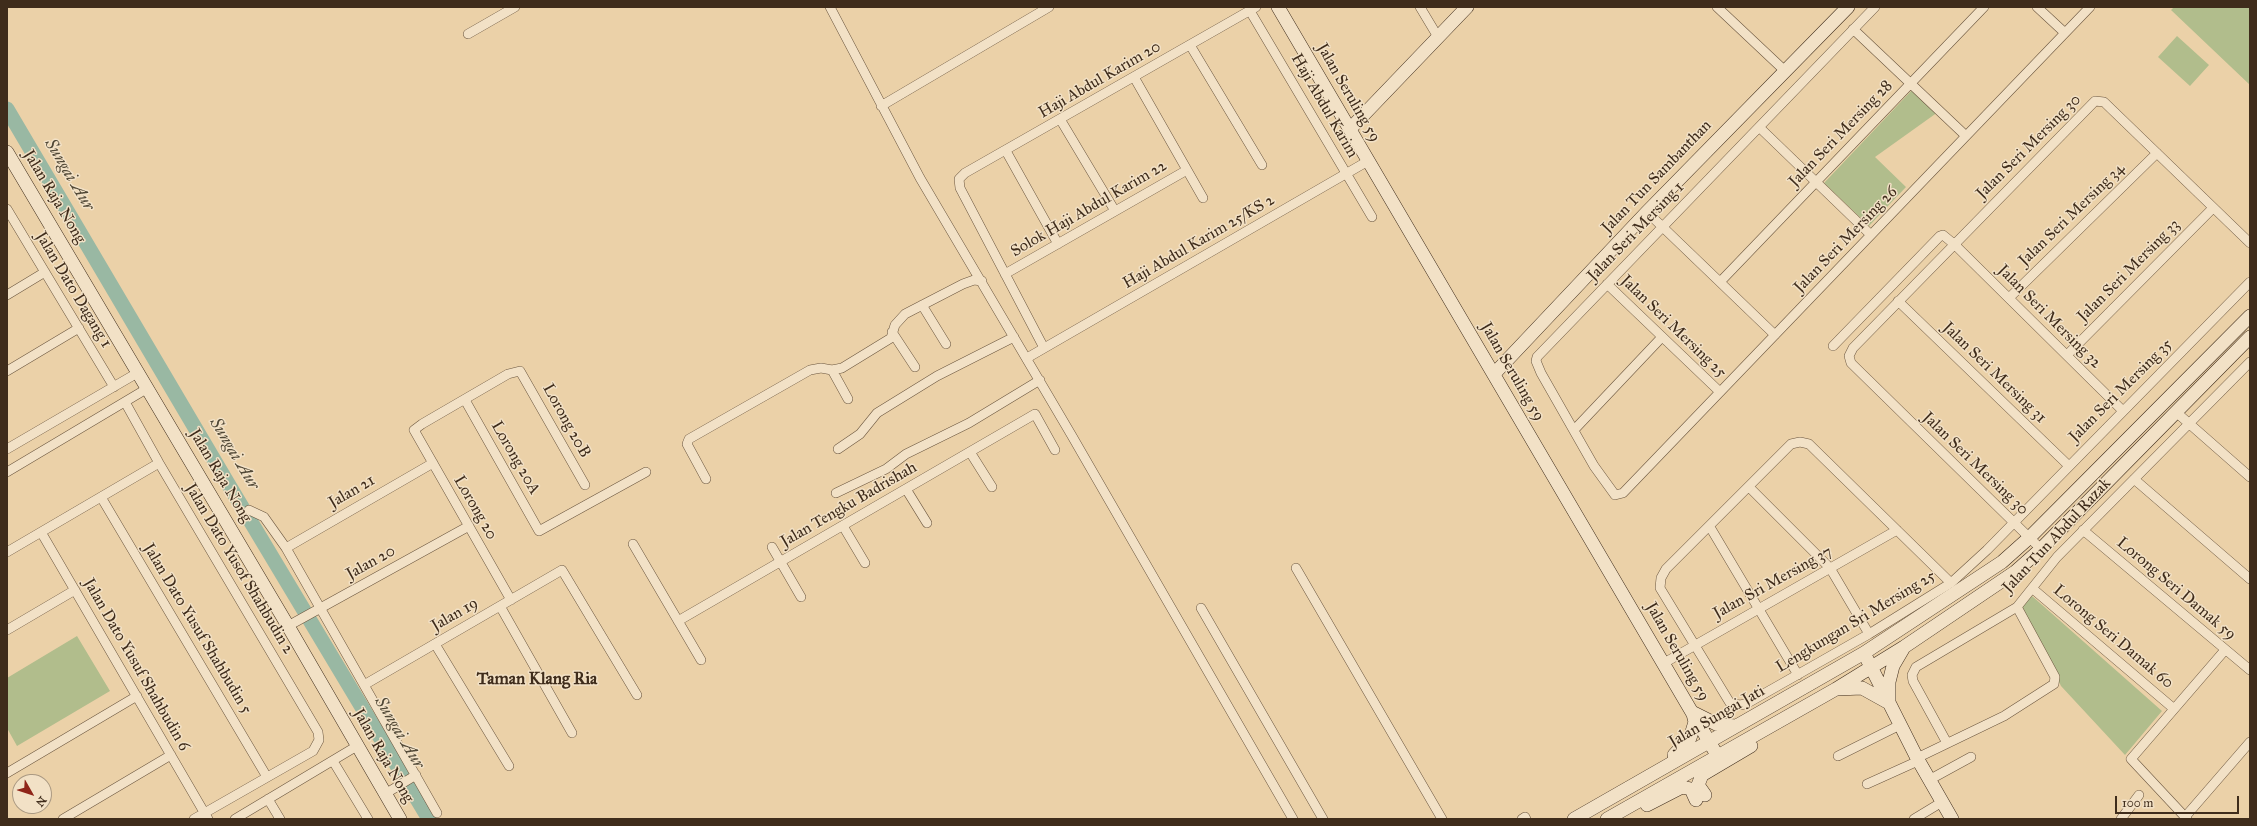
<!DOCTYPE html>
<html>
<head>
<meta charset="utf-8">
<style>
  body { margin:0 }
  #map { position:relative; width:2257px; height:826px; overflow:hidden; background:#ebd1a8; font-family:"IM FELL Great Primer",serif }
  canvas { display:block }
  .frame { position:absolute; inset:0; border:8px solid #3f2c1b; pointer-events:none }
  .north { position:absolute; left:12px; top:774px; width:40px; height:40px; box-sizing:border-box; background:#f2e1c6; border:1px solid #aa9982; border-radius:50%; rotate:129deg; font-size:11px; font-weight:700; line-height:16px; text-align:center; color:#3f2c1b }
  .north::after { content:''; display:block; margin:auto; width:14px; height:18px; background:#8f2418; clip-path:polygon(50% 0,100% 100%,50% 72%,0 100%) }
  .scale { position:absolute; left:2115px; top:796px; width:124px; height:18px; box-sizing:border-box; border:2px solid #3f2c1b; border-top:0; padding-left:5px; font-size:12px; line-height:14px; white-space:nowrap; color:#3f2c1b; -webkit-text-stroke:3px #f2e1c6; paint-order:stroke }
</style>
</head>
<body>
<div id="map">
<canvas width="2257" height="826"></canvas>
<div class="frame"></div>
<div class="north">N</div>
<div class="scale">100 m</div>
</div>
<script>
const ctx = document.querySelector('canvas').getContext('2d');
ctx.lineJoin = 'round';
function fill(path, color) { ctx.fillStyle = color; ctx.fill(path, 'evenodd'); }
const shape = rows => new Path2D(rows.map(r => 'M' + r).join(''));
function trace(path, color, width, dash) { ctx.strokeStyle = color; ctx.lineWidth = width; ctx.lineCap = dash ? 'butt' : 'round'; ctx.setLineDash(dash || []); ctx.stroke(path); }
function drawText(font, color, halo, rows, align = 'center') {
  ctx.font = font + ' "IM FELL Great Primer",serif'; ctx.lineWidth = 3; ctx.setLineDash([]); ctx.textBaseline = 'middle'; ctx.strokeStyle = halo; ctx.fillStyle = color; for (const [text, x, y, turn = 0] of rows) {
    ctx.save(); ctx.translate(x, y); ctx.rotate((+turn || 0) * Math.PI / 180); ctx.textAlign = isNaN(turn) ? turn : align; if (halo) ctx.strokeText(text, 0, 0); ctx.fillText(text, 0, 0); ctx.restore();
  }
}
fill(shape([
  [2174,7,2250,7,2250,85,2171,10],
  [2177,36,2209,65,2190,86,2158,57],
  [1913,89,1938,112,1875,157,1906,187,1869,226,1824,183],
  [2032,596,2162,711,2125,755,2061,686,2022,607],
  [77,636,110,691,17,746,7,728,7,678]
]), '#b1bd8c');
trace(shape([
  [7,109,230,487,429,819]
]), '#99b8a3', 15);
const street = shape([
  [830,7,920,178,1072,436,1293,819],
  [1420,7,1438,37],
  [1717,7,1785,71],
  [1875,7,1537,357,1536,361,1541,373,1594,466,1615,495,1623,493,2090,7],
  [2037,7,2065,33],
  [1250,11,1372,217],
  [1853,29,1966,136],
  [468,34,515,7],
  [1190,45,1262,165],
  [1134,77,1203,198],
  [881,106,1049,7],
  [1060,119,1115,211],
  [1759,127,1871,235],
  [1006,151,1058,244],
  [7,209,114,387],
  [1647,212,1775,335],
  [1005,274,1187,170],
  [1720,282,1984,7],
  [1607,284,1720,392],
  [7,295,45,272],
  [2009,298,2157,153],
  [1898,301,2069,466],
  [922,305,946,344],
  [892,332,915,367],
  [1833,346,1940,236,1943,235,1954,244,2123,411],
  [1044,348,960,188,959,179,965,173,1256,7],
  [2067,355,2213,208],
  [1027,358,1368,161],
  [832,370,848,399],
  [7,371,79,328],
  [465,400,539,531,646,472],
  [125,402,159,463,318,732,319,740,313,751,194,819],
  [2176,412,2250,477],
  [1574,430,1662,337],
  [7,449,139,372],
  [838,449,860,434,877,413,937,376,1014,337],
  [970,452,992,487],
  [7,472,148,388],
  [706,479,687,444,689,439,810,370,821,368,832,370,842,368,891,338,895,325,905,314,963,284,974,280,982,281],
  [2134,479,2250,579],
  [1749,487,1830,568,1869,634],
  [906,489,927,523],
  [836,493,886,469,906,454,969,423,1040,380],
  [101,497,267,777],
  [249,510,264,517,286,548,437,813],
  [843,526,865,563],
  [1710,527,1798,675],
  [2083,530,2250,670],
  [41,532,208,819],
  [633,544,701,660],
  [772,547,801,597],
  [286,548,433,463],
  [2041,549,1851,363,1849,356,1853,348,2095,101,2104,102,2250,243],
  [7,552,159,463],
  [1296,568,1442,819],
  [1951,583,1809,444,1800,442,1791,444,1666,569,1661,578,1660,588,1730,703,1739,705,1746,704,1869,634,1951,583,1987,550,2250,282],
  [2033,589,2173,708],
  [511,600,414,430,422,424,508,374,520,371,585,485],
  [500,606,572,733],
  [1201,608,1323,819],
  [678,621,1035,414,1055,450],
  [288,626,469,526],
  [7,630,75,590],
  [435,644,509,766],
  [1664,663,1897,530],
  [364,685,562,570,637,695],
  [1947,743,1913,681,1912,675,1916,667,2017,607,2057,557,2250,362],
  [1838,756,1900,725],
  [1917,758,2004,716,2054,684,2055,677,2017,607],
  [333,761,368,819],
  [7,773,137,696],
  [1929,780,1971,757],
  [1867,784,1918,761],
  [385,794,416,775],
  [268,799,280,819],
  [2185,817,2250,742],
  [63,819,171,755],
  [235,819,357,746],
  [1522,819,1525,817,1526,819],
  [1914,819,1942,802],
  [2121,819,2139,795],
  [2187,819,2131,759,2225,650]
]);
const secondary = shape([
  [1278,7,1717,755],
  [1350,129,1467,7],
  [7,152,288,626,400,819],
  [1494,374,1647,212,1848,7],
  [1867,659,1917,758,1952,819],
  [1837,689,1862,688,1889,703],
  [1889,700,1889,682,1893,666,1903,649],
  [1692,712,1716,724,1735,726],
  [1674,755,1690,738,1695,722,1693,714],
  [1705,795,1698,785,1702,775,1751,746],
  [1647,805,1682,787,1691,789,1696,800],
  [1574,819,1864,653,2002,562,2030,537,2250,316],
  [1607,819,1836,689,1904,647,2015,572,2041,549,2250,337]
]);
trace(street, '#6a553e', 10);
trace(secondary, '#3f2c1b', 14);
trace(street, '#f2e1c6', 9);
trace(secondary, '#f2e1c6', 13);
drawText('16px', '#3f2c1b', '#f2e1c6', [
  ["Haji Abdul Karim 20",1100,80,-30],
  ["Jalan Seruling 59",1348,93,60],
  ["Haji Abdul Karim",1324,106,60],
  ["Jalan Seri Mersing 28",1841,134,-46],
  ["Jalan Seri Mersing 30",2029,147,-45],
  ["Jalan Tun Sambanthan",1657,177,-46],
  ["Jalan Raja Nong",54,197,59],
  ["Solok Haji Abdul Karim 22",1089,209,-30],
  ["Jalan Seri Mersing 34",2072,215,-44],
  ["Jalan Seri Mersing 1",1636,232,-46],
  ["Jalan Seri Mersing 26",1846,240,-46],
  ["Haji Abdul Karim 25/KS 2",1199,242,-30],
  ["Jalan Seri Mersing 33",2129,271,-45],
  ["Jalan Dato Dagang 1",73,290,59],
  ["Jalan Seri Mersing 32",2049,317,45],
  ["Jalan Seri Mersing 25",1673,327,44],
  ["Jalan Seruling 59",1512,372,60],
  ["Jalan Seri Mersing 31",1994,373,44],
  ["Jalan Seri Mersing 35",2121,391,-45],
  ["Lorong 20B",566,421,61],
  ["Lorong 20A",515,458,60],
  ["Jalan Seri Mersing 30",1975,464,44],
  ["Jalan Raja Nong",220,476,59],
  ["Jalan 21",352,492,-30],
  ["Jalan Tengku Badrishah",849,505,-30],
  ["Lorong 20",475,508,60],
  ["Jalan Tun Abdul Razak",2057,536,-47],
  ["Jalan 20",371,563,-29],
  ["Jalan Dato Yusof Shahbudin 2",239,569,59],
  ["Jalan Sri Mersing 37",1773,583,-29],
  ["Lorong Seri Damak 59",2176,589,40],
  ["Jalan 19",455,615,-30],
  ["Lengkungan Sri Mersing 25",1856,622,-31],
  ["Jalan Dato Yusuf Shahbudin 5",197,629,59],
  ["Lorong Seri Damak 60",2113,637,40],
  ["Jalan Seruling 59",1677,652,60],
  ["Jalan Dato Yusuf Shahbudin 6",136,665,60],
  ["Jalan Sungai Jati",1717,717,-30],
  ["Jalan Raja Nong",383,756,60]
]);
drawText('italic 17px', '#514836', '#f2e1c6', [
  ["Sungai Aur",69,175,59],
  ["Sungai Aur",234,454,59],
  ["Sungai Aur",399,733,59]
]);
drawText('bold 17px', '#3f2c1b', '#f2e1c6', [
  ["Taman Klang Ria",537,680]
]);
</script>
</body>
</html>
